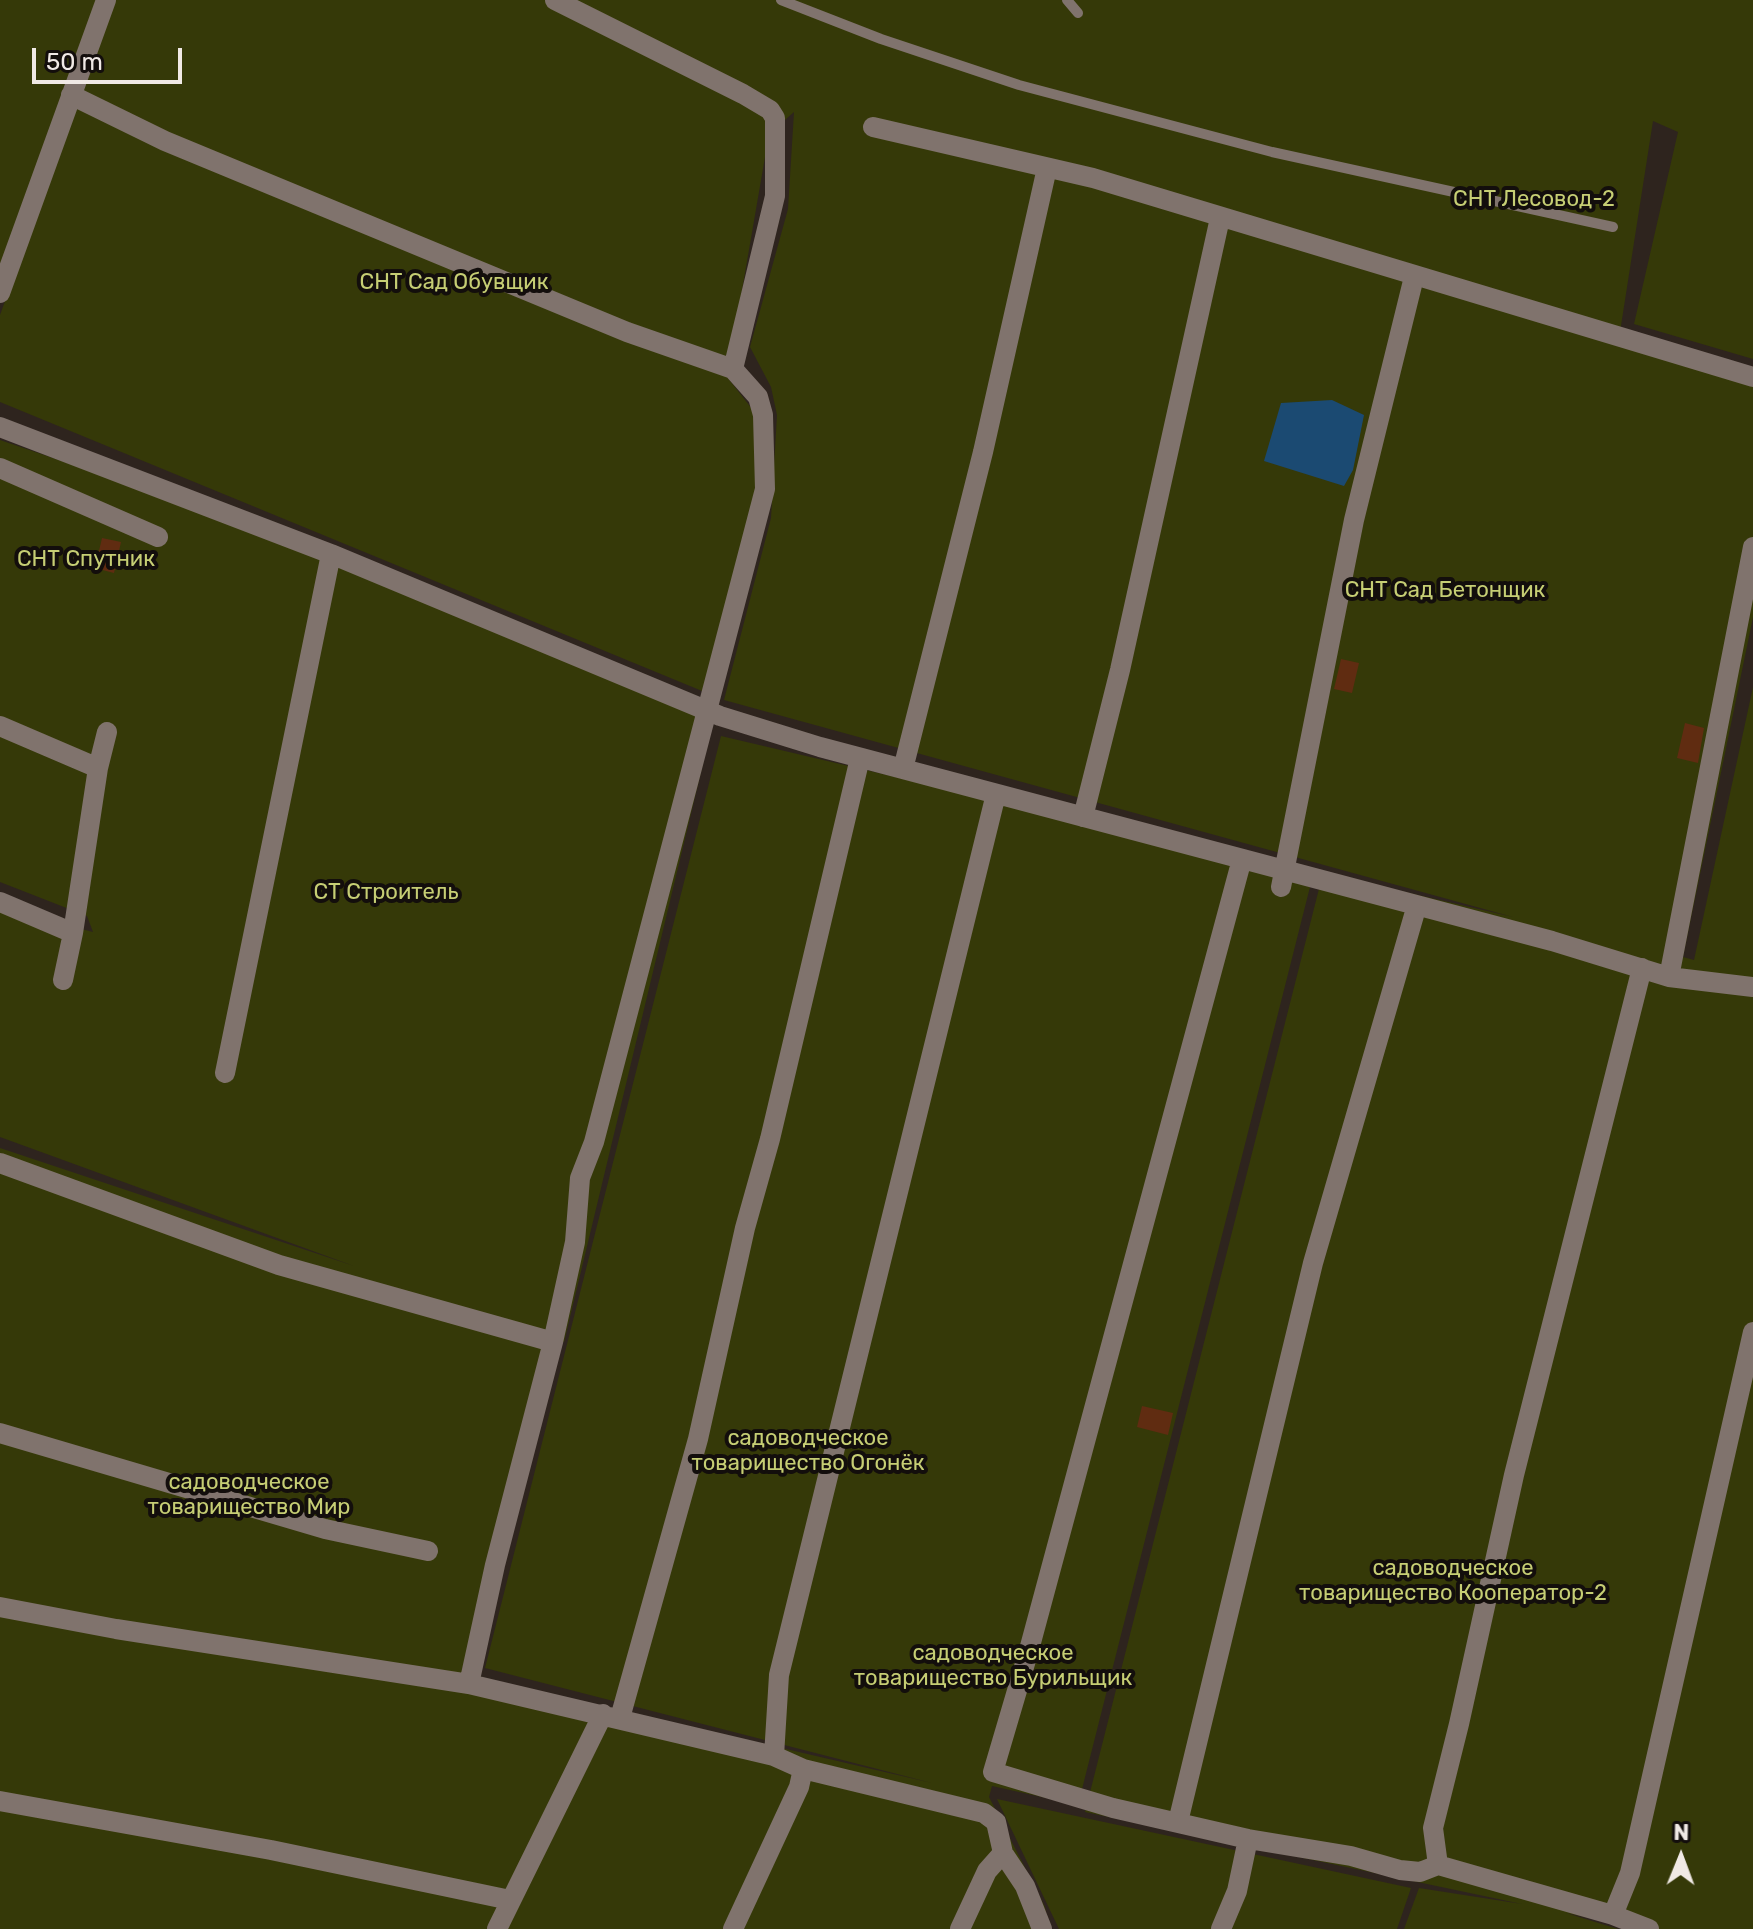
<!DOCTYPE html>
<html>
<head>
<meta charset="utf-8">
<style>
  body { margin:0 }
  #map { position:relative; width:1753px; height:1929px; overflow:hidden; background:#2e241e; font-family:Rubik,sans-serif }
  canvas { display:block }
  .north { position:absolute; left:1641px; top:1817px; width:80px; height:80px; -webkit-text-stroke:6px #130e0c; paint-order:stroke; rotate:1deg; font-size:22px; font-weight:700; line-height:32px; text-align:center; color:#f0e9e5 }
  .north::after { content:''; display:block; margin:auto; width:28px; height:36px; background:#f0e9e5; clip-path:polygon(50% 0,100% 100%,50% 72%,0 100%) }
  .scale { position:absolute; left:32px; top:48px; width:150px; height:36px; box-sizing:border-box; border:4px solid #f0e9e5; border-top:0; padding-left:10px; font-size:24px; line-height:28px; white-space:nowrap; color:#f0e9e5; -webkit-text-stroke:6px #130e0c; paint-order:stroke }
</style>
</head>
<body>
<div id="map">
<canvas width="1753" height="1929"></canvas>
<div class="north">N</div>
<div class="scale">50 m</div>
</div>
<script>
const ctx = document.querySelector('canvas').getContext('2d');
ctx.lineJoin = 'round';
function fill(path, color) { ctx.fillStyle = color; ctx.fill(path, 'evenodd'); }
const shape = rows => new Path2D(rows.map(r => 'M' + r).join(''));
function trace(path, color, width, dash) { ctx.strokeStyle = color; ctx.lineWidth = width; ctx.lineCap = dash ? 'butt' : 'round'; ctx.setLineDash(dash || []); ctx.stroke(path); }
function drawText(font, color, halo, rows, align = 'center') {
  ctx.font = font + ' Rubik,sans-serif'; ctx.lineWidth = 8; ctx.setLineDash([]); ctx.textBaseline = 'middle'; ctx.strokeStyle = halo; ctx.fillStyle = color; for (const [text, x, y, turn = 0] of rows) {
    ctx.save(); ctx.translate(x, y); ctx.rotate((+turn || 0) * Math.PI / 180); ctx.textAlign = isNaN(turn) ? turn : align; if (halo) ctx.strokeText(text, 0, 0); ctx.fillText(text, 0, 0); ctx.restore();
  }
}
fill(shape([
  [0,0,97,0,0,270],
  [114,0,1753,0,1753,359,1634,324,1678,132,1653,121,1620,332,1753,367,1753,617,1683,957,1694,960,1753,687,1753,1929,1644,1929,1566,1913,1618,1929,1404,1929,1419,1888,1522,1904,1085,1812,1323,873,1513,917,724,700,771,518,777,415,771,387,750,347,788,209,794,112,769,134,727,377,756,414,761,477,707,693,0,402,0,315],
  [0,440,185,503,714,718,564,1342,549,1336,462,1670,604,1720,610,1708,932,1783,485,1668,721,736,1227,855,1310,887,1078,1805,992,1786,989,1797,1045,1907,1049,1929,0,1929,0,1148,354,1266,0,1137,0,908,93,932,87,916,0,882],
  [997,1799,1411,1888,1397,1929,1059,1929]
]), '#353908');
fill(shape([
  [1332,400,1364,415,1353,470,1344,486,1264,461,1281,403]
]), '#1b4a72');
fill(shape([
  [102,538,121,542,114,573,95,568],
  [1341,659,1359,663,1352,693,1334,689],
  [1685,723,1704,728,1698,763,1677,758],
  [1142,1406,1173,1413,1168,1435,1137,1427]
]), '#602c11');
trace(shape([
  [781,0,881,39,1019,85,1272,152,1613,227],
  [1067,0,1078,13]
]), '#80736d', 10);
trace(shape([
  [555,0,743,94,770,110,775,118,775,196,733,369],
  [71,95,165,141,627,332,733,369,758,397,763,415,765,489,594,1142,580,1178,575,1242,553,1342,495,1565,469,1684],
  [873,127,1093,178,1753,377],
  [0,293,106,0],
  [0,427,331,554,720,716,820,747,1552,941,1669,977,1753,987],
  [0,468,158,537],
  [0,726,98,768],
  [903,769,983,452,1047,168],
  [1083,817,1120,670,1220,218],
  [1242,859,1029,1650,993,1772,1113,1808,1248,1839,1351,1856,1400,1870,1420,1872,1438,1865,1613,1915,1649,1929],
  [1281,887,1354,520,1414,277],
  [0,902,73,933],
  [1669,977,1753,547],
  [63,980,73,933,98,768,107,732],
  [225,1073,331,554],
  [0,1163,279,1265,553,1342],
  [0,1433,325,1529,428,1551],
  [0,1607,116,1629,469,1684,774,1756,803,1769,984,1813,996,1822,1003,1853,1025,1886,1042,1929],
  [620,1718,698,1439,745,1228,770,1139,860,758],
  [774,1756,779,1675,996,794],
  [0,1801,271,1850,510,1900],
  [1178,1822,1313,1263,1417,905],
  [1438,1865,1433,1828,1459,1724,1514,1475,1642,968],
  [1613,1915,1630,1873,1753,1332],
  [497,1929,603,1714],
  [733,1929,799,1787,803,1769],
  [960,1929,987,1871,1003,1853],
  [1221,1929,1237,1891,1248,1839]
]), '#80736d', 20);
drawText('22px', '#c6ce74', '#130e0c', [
  ["СНТ Лесовод-2",1534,200],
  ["СНТ Сад Обувщик",454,283],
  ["СНТ Спутник",86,560],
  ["СНТ Сад Бетонщик",1445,591],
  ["СТ Строитель",386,893],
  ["садоводческое",808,1439],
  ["товарищество Огонёк",808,1464],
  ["садоводческое",249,1483],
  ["товарищество Мир",249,1508],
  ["садоводческое",1453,1569],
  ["товарищество Кооператор-2",1453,1594],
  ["садоводческое",993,1654],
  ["товарищество Бурильщик",993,1679]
]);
</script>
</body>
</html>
